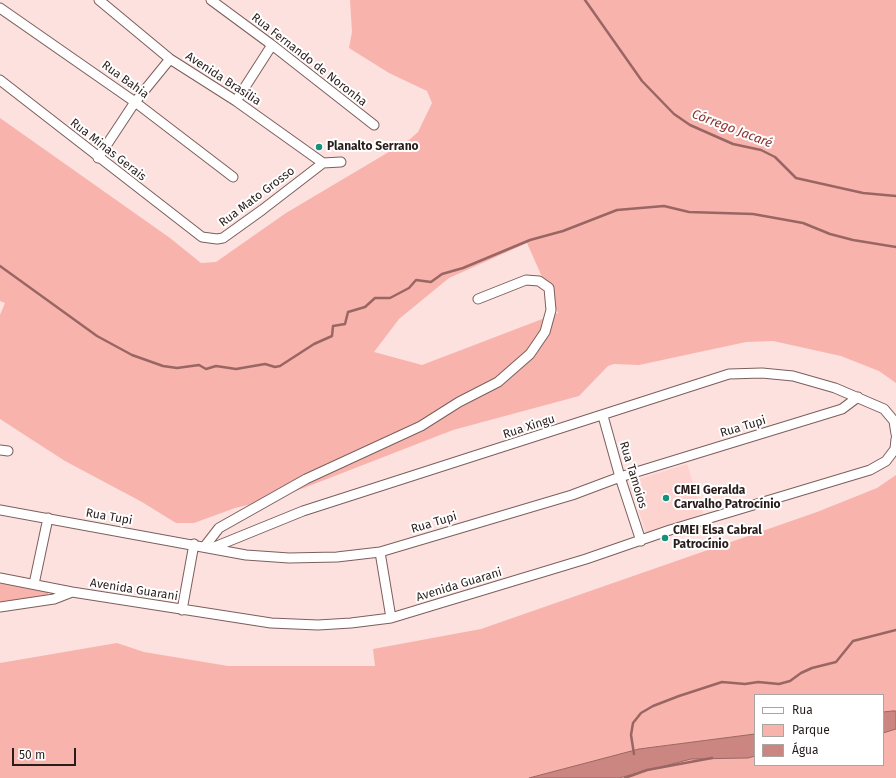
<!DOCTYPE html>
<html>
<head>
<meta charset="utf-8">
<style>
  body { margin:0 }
  #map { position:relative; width:896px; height:778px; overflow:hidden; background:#fce1de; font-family:"Fira Sans",sans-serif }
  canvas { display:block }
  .legend { position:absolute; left:754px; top:694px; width:130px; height:72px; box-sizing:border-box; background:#fff; border:1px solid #a9a5a4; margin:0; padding:5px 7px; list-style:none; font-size:12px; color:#291d1c }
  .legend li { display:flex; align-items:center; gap:8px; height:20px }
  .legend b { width:20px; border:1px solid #a9a5a4 }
  .scale { position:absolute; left:12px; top:748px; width:64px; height:18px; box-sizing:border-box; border:2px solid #291d1c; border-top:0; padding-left:5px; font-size:12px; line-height:14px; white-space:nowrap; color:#291d1c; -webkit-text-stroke:3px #fff; paint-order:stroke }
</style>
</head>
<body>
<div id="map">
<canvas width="896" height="778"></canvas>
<ul class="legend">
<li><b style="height:5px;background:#fff"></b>Rua</li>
<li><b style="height:11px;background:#f8b3ad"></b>Parque</li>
<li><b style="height:11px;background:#cb8681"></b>Água</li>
</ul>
<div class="scale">50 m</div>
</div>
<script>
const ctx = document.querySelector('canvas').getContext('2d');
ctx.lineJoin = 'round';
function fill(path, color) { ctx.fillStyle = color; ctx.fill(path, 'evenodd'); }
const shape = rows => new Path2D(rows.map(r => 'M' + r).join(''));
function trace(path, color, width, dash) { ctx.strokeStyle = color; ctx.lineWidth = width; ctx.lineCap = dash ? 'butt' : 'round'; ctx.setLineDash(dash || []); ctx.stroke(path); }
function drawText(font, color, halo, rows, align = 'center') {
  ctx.font = font + ' "Fira Sans",sans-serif'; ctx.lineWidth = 4; ctx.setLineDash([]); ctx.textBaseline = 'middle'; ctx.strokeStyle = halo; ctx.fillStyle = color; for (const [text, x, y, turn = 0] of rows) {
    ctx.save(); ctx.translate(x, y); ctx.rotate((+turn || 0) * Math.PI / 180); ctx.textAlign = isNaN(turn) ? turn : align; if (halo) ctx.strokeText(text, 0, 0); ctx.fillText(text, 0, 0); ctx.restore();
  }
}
fill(shape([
  [687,464,703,514,646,533,629,482]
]), '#fdd3cf');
fill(shape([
  [350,0,896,0,896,383,879,371,841,356,773,341,746,342,639,365,614,364,608,366,579,396,453,430,278,498,235,508,194,523,176,523,142,502,65,461,0,419,0,315,5,303,0,301,0,118,170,238,201,263,216,262,286,213,409,140,418,132,432,103,427,91,389,73,349,48,352,32],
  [527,243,558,313,422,365,374,352,399,319,449,278],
  [896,475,896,711,883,712,883,695,755,695,755,734,639,749,529,778,0,778,0,663,117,643,144,652,228,666,375,666,373,649,481,629,817,512,877,488],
  [0,583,48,591,48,595,0,604],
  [896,729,896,778,619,778,691,759,748,758,755,756,755,765,883,765,883,733]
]), '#f8b3ad');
const water = shape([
  [893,711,896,711,896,729,883,733,883,712,893,711],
  [755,734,755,756,748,758,691,759,619,778,529,778,639,749,755,734]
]);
fill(water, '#cb8681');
trace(water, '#9a6663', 1);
trace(shape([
  [585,0,642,81,674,114,690,125,733,144,761,150,775,157,796,178,863,193,896,196],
  [0,266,97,336,132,355,163,366,177,368,199,365,206,369,216,366,236,369,265,364,275,367,280,366,314,344,332,336,333,326,345,324,348,312,365,307,375,298,390,298,409,288,416,280,431,282,442,274,463,268,530,240,563,231,617,210,664,206,689,212,753,214,803,223,830,234,853,240,896,247],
  [634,754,631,735,633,723,641,713,653,706,679,696,722,682,745,684,758,682,779,684,790,681,801,673,812,668,836,662,853,641,896,630],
  [625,778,647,770,712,758]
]), '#9a6663', 2.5);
const minor = shape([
  [99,0,170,59,236,101,323,163,341,162],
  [211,0,272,45,374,125],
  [0,8,135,102,233,177],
  [0,80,202,237,217,239,223,238,262,210,323,163],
  [236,101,272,45],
  [98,158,135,102,170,59],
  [603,416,620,477,641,541],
  [0,450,8,451],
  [0,510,246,555,289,558,337,557,380,552,572,495,620,477,842,409,858,397],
  [205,546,219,528,306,479,421,426,459,402,498,382,530,354,545,332,551,310,549,288,539,281,526,280,478,299],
  [212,548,303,511,729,374,762,373,793,376,835,388,884,409,894,421,896,434],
  [380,552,391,618],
  [0,578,72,592,271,623,318,625,351,623,391,618,586,559,670,530,870,470,886,461,895,449,896,439],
  [34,584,48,518],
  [0,607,54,599,72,592],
  [182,610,194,544]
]);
trace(minor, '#7c5f5c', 11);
trace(minor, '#fff', 9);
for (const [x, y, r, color] of [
  [319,147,4,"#14927a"],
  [666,498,4,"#14927a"],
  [665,538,4,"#14927a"]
]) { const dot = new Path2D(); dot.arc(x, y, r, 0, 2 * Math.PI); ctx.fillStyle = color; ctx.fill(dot); trace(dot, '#fff', 1.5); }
drawText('12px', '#291d1c', '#fff', [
  ["Rua Fernando de Noronha",309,60,38],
  ["Avenida Brasília",223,79,33],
  ["Rua Bahia",125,80,36],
  ["Rua Minas Gerais",108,150,38],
  ["Rua Mato Grosso",257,197,-37],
  ["Rua Xingu",529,427,-18],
  ["Rua Tupi",743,427,-17],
  ["Rua Tamoios",633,475,73],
  ["Rua Tupi",109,517,10],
  ["Rua Tupi",434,523,-17],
  ["Avenida Guarani",459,585,-17],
  ["Avenida Guarani",134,590,9]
]);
drawText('bold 12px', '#291d1c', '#fff', [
  ["Planalto Serrano",327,147],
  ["CMEI Geralda",674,491],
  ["Carvalho Patrocínio",674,505],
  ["CMEI Elsa Cabral",673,531],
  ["Patrocínio",673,545]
], 'left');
drawText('italic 13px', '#8c3734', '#fff', [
  ["Córrego Jacaré",732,129,21]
]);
</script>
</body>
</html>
